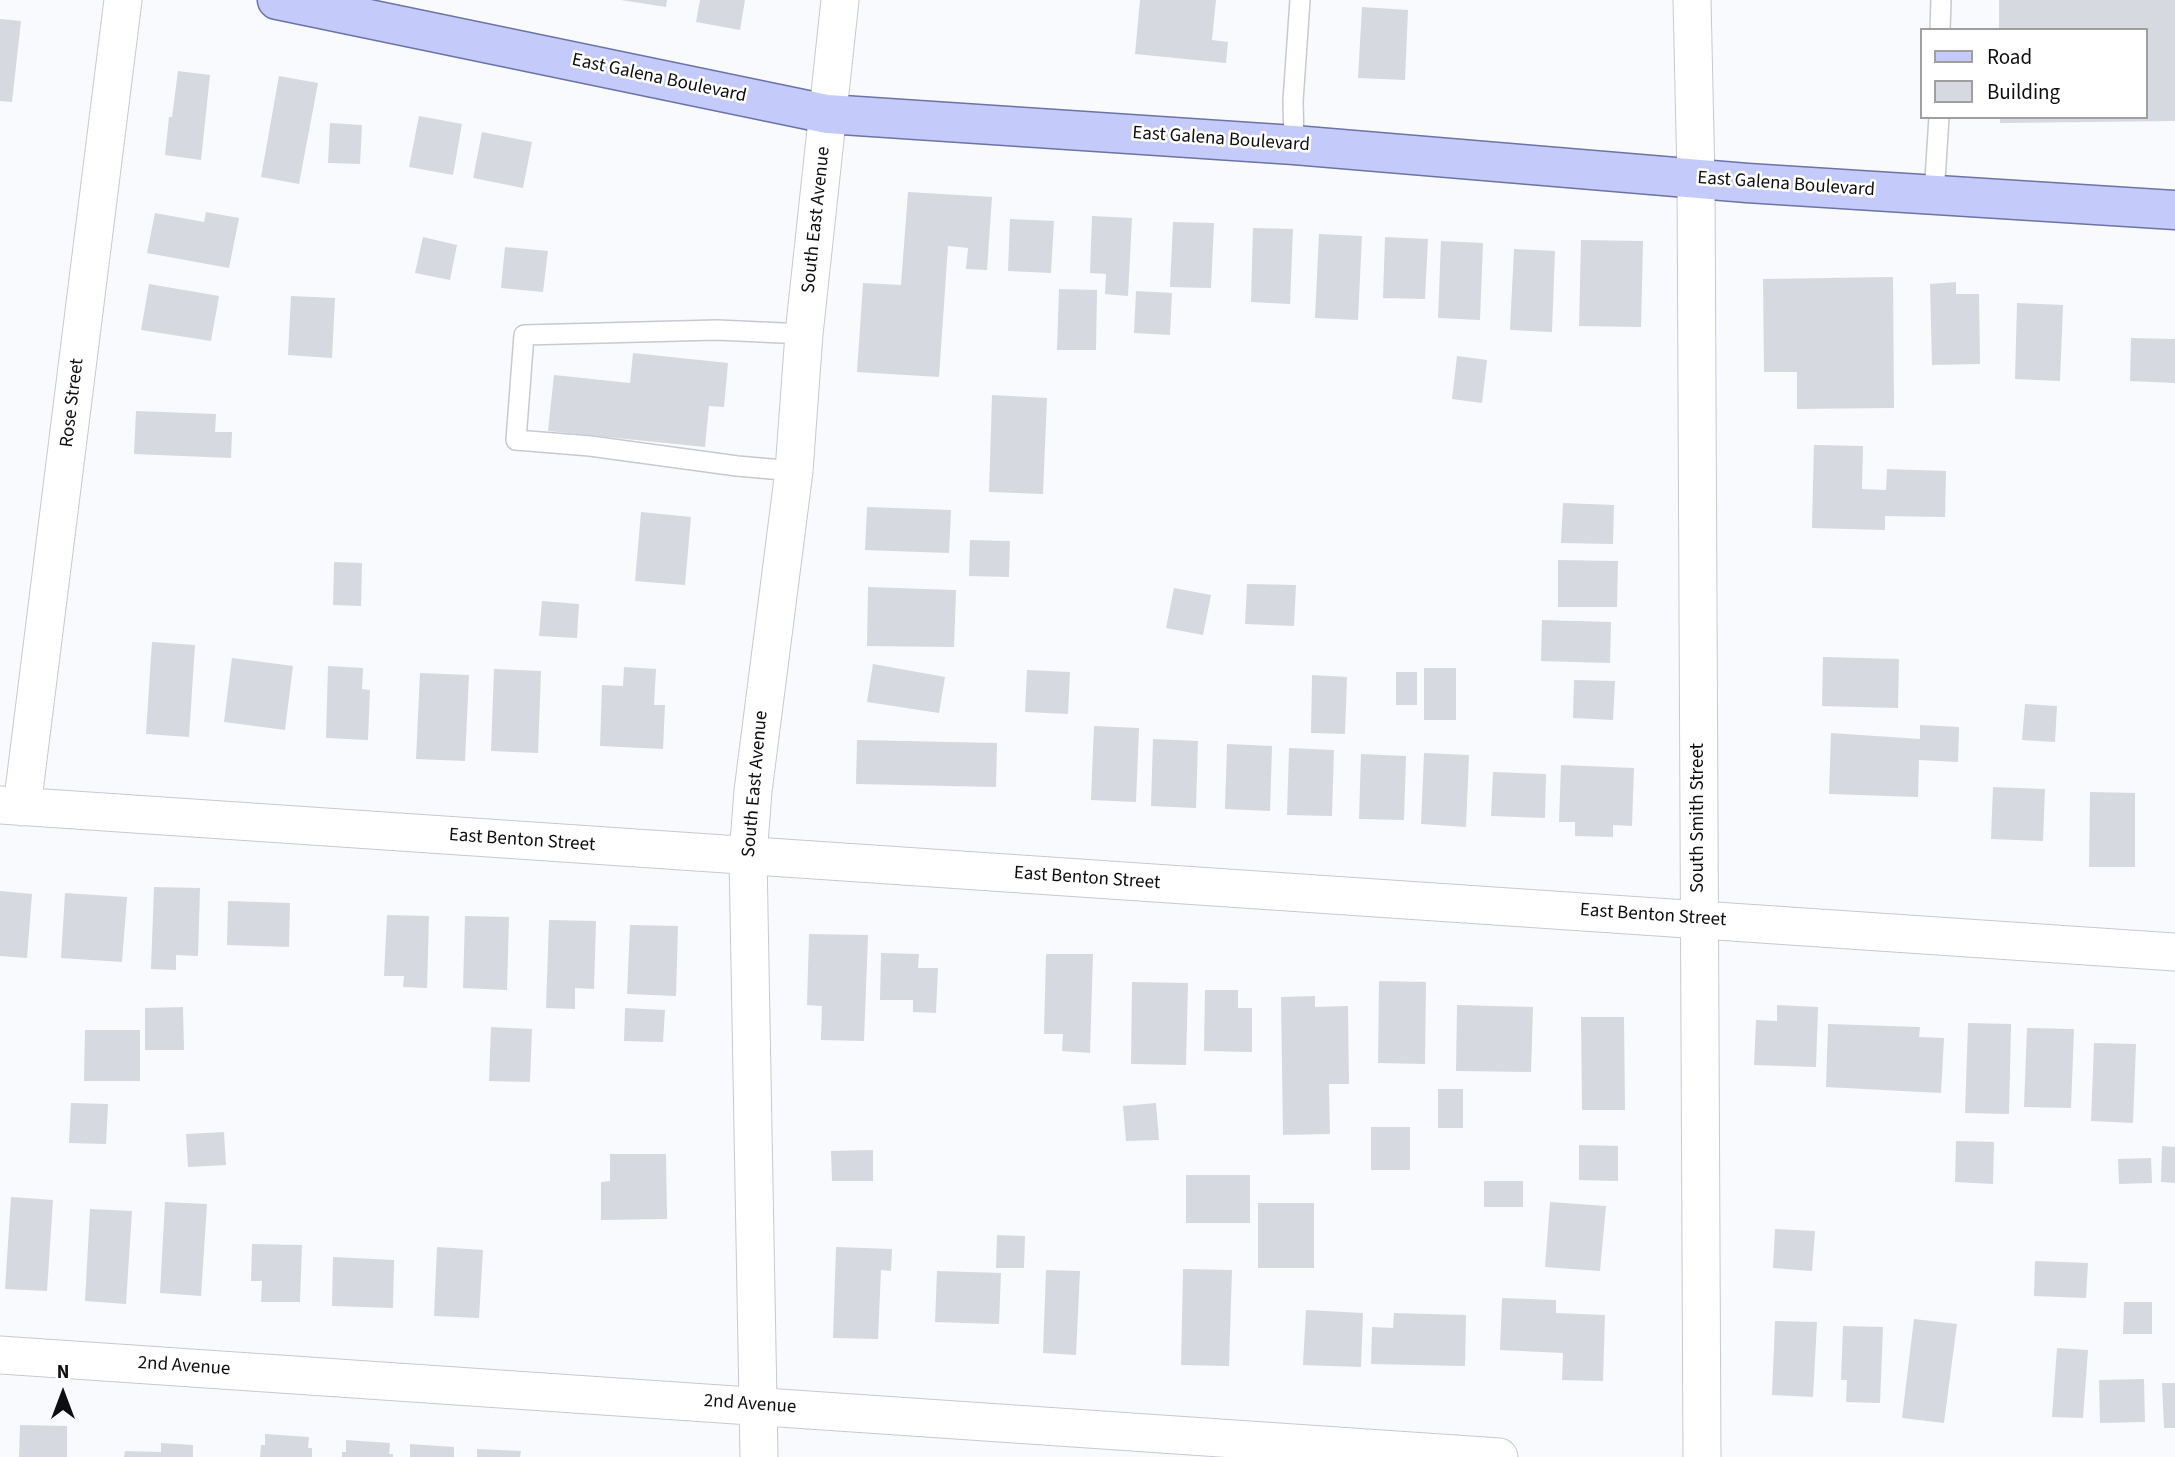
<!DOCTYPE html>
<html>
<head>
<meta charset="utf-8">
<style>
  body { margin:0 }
  #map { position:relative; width:2175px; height:1457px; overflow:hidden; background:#f9fafe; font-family:"Source Sans 3",sans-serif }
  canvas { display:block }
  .legend { position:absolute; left:1920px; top:28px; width:228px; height:91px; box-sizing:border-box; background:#fff; border:2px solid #9f9f9f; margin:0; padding:9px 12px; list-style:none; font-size:21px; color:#0e0e10 }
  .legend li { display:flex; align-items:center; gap:14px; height:35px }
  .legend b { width:35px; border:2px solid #9f9f9f }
  .north { position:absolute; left:28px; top:1359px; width:70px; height:70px; -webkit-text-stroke:5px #fff; paint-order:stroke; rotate:0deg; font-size:19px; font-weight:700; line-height:28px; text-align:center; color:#0e0e10 }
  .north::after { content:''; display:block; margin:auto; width:24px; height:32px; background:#0e0e10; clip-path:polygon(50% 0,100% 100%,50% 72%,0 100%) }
</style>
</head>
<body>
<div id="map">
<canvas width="2175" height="1457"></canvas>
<ul class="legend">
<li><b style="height:9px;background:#c4cbfb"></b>Road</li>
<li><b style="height:19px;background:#d7d9e0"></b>Building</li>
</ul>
<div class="north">N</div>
</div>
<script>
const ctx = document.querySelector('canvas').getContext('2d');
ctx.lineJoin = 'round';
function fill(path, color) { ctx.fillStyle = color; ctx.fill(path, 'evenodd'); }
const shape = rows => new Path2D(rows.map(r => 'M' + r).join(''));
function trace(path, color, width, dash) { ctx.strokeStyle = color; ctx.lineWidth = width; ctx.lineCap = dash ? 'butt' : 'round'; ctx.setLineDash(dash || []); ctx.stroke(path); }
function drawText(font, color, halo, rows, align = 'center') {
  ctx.font = font + ' "Source Sans 3",sans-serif'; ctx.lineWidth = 5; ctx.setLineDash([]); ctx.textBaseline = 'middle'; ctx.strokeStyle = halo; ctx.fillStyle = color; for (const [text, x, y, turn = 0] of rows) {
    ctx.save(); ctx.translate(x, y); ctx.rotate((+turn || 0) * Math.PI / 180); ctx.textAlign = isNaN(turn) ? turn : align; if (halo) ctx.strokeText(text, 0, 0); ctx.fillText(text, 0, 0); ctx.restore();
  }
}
fill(shape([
  [621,0,667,0,666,7],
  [700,0,745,0,740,30,696,22],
  [1140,0,1216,0,1212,40,1228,42,1226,63,1135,54],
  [1999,0,2175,0,2175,121,2000,123,2000,117,2145,117,2145,30,1999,30],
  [1362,7,1408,10,1405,80,1358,78],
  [0,19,21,21,12,102,0,101],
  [178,71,210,75,201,160,165,155,169,117,172,117],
  [279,76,318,83,299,184,261,177],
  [419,116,462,124,453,175,409,167],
  [330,123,362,125,360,164,328,163],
  [482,132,532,142,523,188,473,178],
  [908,192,992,197,987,270,966,269,968,248,948,246,939,377,857,372,863,283,901,285],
  [206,212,239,218,229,268,147,253,155,213,204,222],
  [1092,216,1132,218,1128,296,1105,294,1106,274,1090,273],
  [1010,219,1054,221,1051,273,1008,271],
  [1173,222,1214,223,1211,288,1170,287],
  [1253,228,1293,229,1290,304,1251,302],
  [1319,234,1362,236,1358,320,1315,318],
  [423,237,457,245,450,280,415,273],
  [1385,237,1428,239,1425,299,1383,298],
  [1581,240,1643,241,1641,327,1579,326],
  [1441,241,1483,243,1480,320,1438,318],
  [505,247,548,251,543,292,501,288],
  [1514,249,1555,251,1552,332,1510,330],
  [1893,277,1894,408,1797,409,1797,372,1764,372,1763,279],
  [1956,282,1956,294,1979,294,1980,364,1932,365,1930,284],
  [149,284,219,296,211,341,141,330],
  [1059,289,1097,290,1096,350,1057,350],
  [1136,291,1172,293,1170,335,1134,333],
  [291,296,335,298,332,358,288,355],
  [2017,303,2063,305,2060,381,2015,379],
  [2131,338,2175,339,2175,383,2130,381],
  [633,353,728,363,724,407,709,406,705,447,548,431,554,375,630,383],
  [1457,356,1487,360,1482,403,1452,399],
  [992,395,1047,398,1043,494,989,492],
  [136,411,216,414,215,432,232,432,231,458,134,454],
  [1814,445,1863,446,1862,489,1886,490,1887,469,1946,471,1945,517,1885,516,1885,530,1812,528],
  [1563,503,1614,505,1613,544,1561,543],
  [867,507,951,510,949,553,865,550],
  [641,512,691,517,685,585,635,581],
  [970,540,1010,541,1009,577,969,576],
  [1558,560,1618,561,1617,607,1558,607],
  [334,562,362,563,361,606,333,605],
  [1247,584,1296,585,1294,626,1245,624],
  [868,587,956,590,954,647,867,646],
  [1174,588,1211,595,1203,635,1166,628],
  [542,601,579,604,577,638,539,636],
  [1542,620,1611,622,1610,663,1541,661],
  [152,642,195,645,189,737,146,734],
  [1823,657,1899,659,1898,708,1822,706],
  [232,658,293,666,285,730,224,722],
  [873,664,945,677,939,713,867,702],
  [328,666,363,668,362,689,370,690,368,740,326,738],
  [624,667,656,669,654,705,665,705,663,749,600,746,602,685,623,686],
  [1424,668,1456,668,1456,720,1424,720],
  [494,669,541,671,538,753,491,751],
  [1027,670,1070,672,1068,714,1025,712],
  [1396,672,1417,672,1417,705,1396,705],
  [420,673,469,675,465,761,416,759],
  [1312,675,1347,677,1345,734,1311,733],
  [1574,680,1615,681,1613,720,1573,718],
  [2025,704,2057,706,2055,742,2022,740],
  [1920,725,1959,727,1958,762,1919,760,1918,797,1829,794,1831,733,1920,739],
  [1094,726,1139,728,1136,802,1091,800],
  [1153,739,1198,741,1196,808,1151,806],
  [857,740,997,743,996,787,856,784],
  [1227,744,1272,746,1270,811,1225,809],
  [1289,748,1334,750,1332,816,1287,815],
  [1424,753,1469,755,1466,827,1421,824],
  [1361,754,1406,756,1404,820,1359,819],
  [1561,765,1634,768,1632,826,1613,825,1613,837,1575,836,1575,822,1559,822],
  [1493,772,1546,774,1545,818,1491,816],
  [1993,787,2045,789,2043,841,1991,839],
  [2090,792,2135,793,2135,867,2089,867],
  [154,887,200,888,198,956,176,955,176,970,151,969],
  [0,891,32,894,27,958,0,956],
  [65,893,127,897,122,962,61,958],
  [228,901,290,903,289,947,227,945],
  [387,915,429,916,427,988,403,987,404,976,384,976],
  [465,916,509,917,507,990,463,988],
  [549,920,596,921,594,989,575,988,575,1009,546,1008],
  [630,925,678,926,676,996,627,994],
  [809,934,868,935,864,1041,821,1040,822,1006,807,1005],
  [881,953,919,954,918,968,938,968,936,1013,913,1012,913,1000,880,1000],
  [1046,954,1093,954,1090,1053,1062,1051,1063,1034,1044,1034],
  [1379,981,1426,982,1425,1064,1378,1063],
  [1132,982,1188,983,1186,1065,1131,1064],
  [1205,990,1238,990,1238,1008,1252,1008,1252,1052,1204,1051],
  [1315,996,1315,1007,1348,1006,1349,1084,1329,1084,1330,1134,1283,1135,1281,997],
  [1457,1005,1533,1007,1531,1072,1456,1071],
  [1777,1005,1818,1007,1816,1067,1754,1065,1756,1020,1777,1021],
  [183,1007,184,1050,145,1050,145,1008],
  [625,1008,665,1010,663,1042,624,1041],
  [1581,1017,1624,1017,1625,1110,1582,1110],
  [1968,1023,2011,1024,2009,1114,1965,1113],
  [1828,1024,1920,1027,1919,1037,1944,1038,1941,1093,1826,1087],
  [491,1027,532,1029,530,1082,489,1081],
  [2027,1028,2074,1029,2071,1108,2024,1107],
  [85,1030,140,1030,140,1081,84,1081],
  [2094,1043,2136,1044,2133,1123,2091,1121],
  [1438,1089,1463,1089,1463,1128,1438,1128],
  [71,1103,108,1104,106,1144,69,1143],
  [1156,1103,1159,1140,1126,1141,1123,1106],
  [1371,1127,1410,1127,1410,1170,1371,1170],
  [224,1132,226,1165,188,1167,186,1134],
  [1956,1141,1994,1142,1993,1184,1955,1182],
  [1579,1145,1618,1146,1618,1181,1579,1180],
  [2162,1146,2175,1147,2175,1183,2161,1182],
  [873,1150,873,1181,832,1181,831,1151],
  [610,1154,666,1154,667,1219,601,1220,601,1182,610,1181],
  [2151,1158,2152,1183,2119,1184,2118,1159],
  [1186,1175,1250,1175,1250,1223,1186,1223],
  [1484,1181,1523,1181,1523,1207,1484,1207],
  [11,1197,53,1200,47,1291,5,1289],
  [165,1202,207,1204,201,1296,160,1293],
  [1550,1202,1606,1206,1600,1271,1545,1267],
  [1258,1203,1314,1203,1314,1268,1258,1268],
  [90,1209,132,1211,126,1304,85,1301],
  [1775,1229,1815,1231,1812,1271,1773,1268],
  [997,1235,1025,1236,1024,1268,996,1268],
  [252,1244,302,1245,300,1302,261,1302,262,1281,251,1281],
  [437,1247,483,1250,479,1318,434,1316],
  [836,1247,892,1249,891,1271,881,1270,878,1339,833,1338],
  [333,1257,394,1260,393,1308,332,1306],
  [2035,1261,2088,1263,2086,1298,2034,1296],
  [1183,1269,1232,1270,1229,1366,1181,1365],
  [1046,1270,1080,1271,1076,1355,1043,1353],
  [937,1271,1001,1273,999,1324,935,1322],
  [1502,1298,1556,1300,1556,1313,1605,1315,1603,1381,1562,1380,1563,1353,1500,1350],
  [2124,1302,2152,1302,2152,1334,2123,1334],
  [1306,1310,1363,1313,1361,1367,1303,1365],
  [1394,1313,1466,1315,1465,1366,1371,1364,1372,1327,1393,1328],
  [1914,1319,1957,1324,1944,1423,1902,1418],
  [1775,1321,1817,1322,1813,1397,1772,1395],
  [1843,1326,1883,1327,1880,1403,1846,1402,1847,1380,1841,1380],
  [2057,1348,2088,1350,2083,1418,2052,1417],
  [2144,1379,2145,1422,2100,1423,2099,1380],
  [2162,1383,2175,1383,2175,1428,2164,1428],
  [20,1425,67,1426,67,1457,19,1457],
  [265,1434,309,1437,308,1448,312,1448,312,1457,260,1457,261,1445,265,1445],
  [346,1440,390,1443,389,1454,393,1454,393,1457,342,1457,342,1452,346,1452],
  [161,1443,193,1445,193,1457,124,1457,125,1451,161,1452],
  [410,1444,454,1447,454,1457,410,1457],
  [477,1449,521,1451,520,1457,477,1457]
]), '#d7d9e0');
const lane = shape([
  [1940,30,1941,0],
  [1294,145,1293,101,1300,0],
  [1934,195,1939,117],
  [794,471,737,466,590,446,516,440,524,335,717,330,804,334]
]);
const street = shape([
  [1692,0,1696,179,1702,1457],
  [0,805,2175,952],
  [22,807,123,0],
  [0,1355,1499,1457],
  [759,1457,748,856,753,791,794,471,804,334,840,0]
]);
const primary = shape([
  [277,0,827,114,1294,145,1747,183,2175,210]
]);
trace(lane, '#c7c9d0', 22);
trace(street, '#c7c9d0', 39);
trace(primary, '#6b73a7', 41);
trace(lane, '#fff', 19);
trace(street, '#fff', 37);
trace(primary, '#c4cbfb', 38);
drawText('19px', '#0e0e10', '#fff', [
  ["East Galena Boulevard",659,79,12],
  ["East Galena Boulevard",1221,140,4],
  ["East Galena Boulevard",1786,185,4],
  ["South East Avenue",817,220,-84],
  ["Rose Street",73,403,-83],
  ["South East Avenue",756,784,-85],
  ["South Smith Street",1699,818,-90],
  ["East Benton Street",522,841,4],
  ["East Benton Street",1087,879,4],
  ["East Benton Street",1653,916,4],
  ["2nd Avenue",184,1367,4],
  ["2nd Avenue",750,1405,4]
]);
</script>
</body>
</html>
